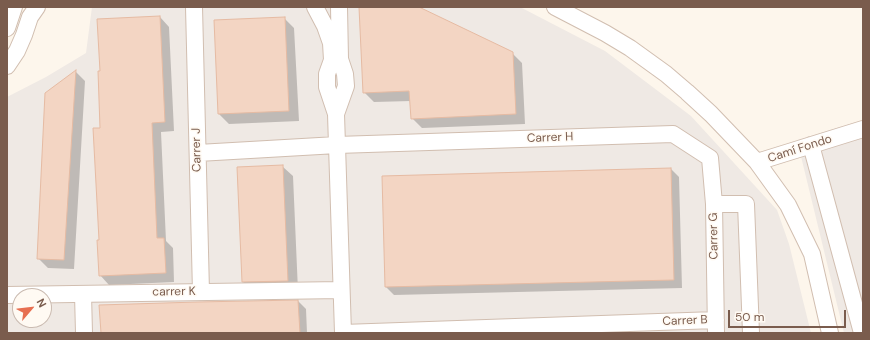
<!DOCTYPE html>
<html>
<head>
<meta charset="utf-8">
<style>
  body { margin:0 }
  #map { position:relative; width:870px; height:340px; overflow:hidden; background:#fdf6ec; font-family:"DM Sans",sans-serif }
  canvas { display:block }
  .frame { position:absolute; inset:0; border:8px solid #7a5c4d; pointer-events:none }
  .north { position:absolute; left:12px; top:288px; width:40px; height:40px; box-sizing:border-box; background:#fffaf3; border:1px solid #cabbb1; border-radius:50%; rotate:62deg; font-size:11px; font-weight:700; line-height:16px; text-align:center; color:#7a5c4d }
  .north::after { content:''; display:block; margin:auto; width:14px; height:18px; background:#e76f51; clip-path:polygon(50% 0,100% 100%,50% 72%,0 100%) }
  .scale { position:absolute; left:728px; top:310px; width:118px; height:18px; box-sizing:border-box; border:2px solid #7a5c4d; border-top:0; padding-left:5px; font-size:12px; line-height:14px; white-space:nowrap; color:#7a5c4d; -webkit-text-stroke:3px #fffaf3; paint-order:stroke }
</style>
</head>
<body>
<div id="map">
<canvas width="870" height="340"></canvas>
<div class="frame"></div>
<div class="north">N</div>
<div class="scale">50 m</div>
</div>
<script>
const ctx = document.querySelector('canvas').getContext('2d');
ctx.lineJoin = 'round';
function fill(path, color) { ctx.fillStyle = color; ctx.fill(path, 'evenodd'); }
const shape = rows => new Path2D(rows.map(r => 'M' + r).join(''));
function trace(path, color, width, dash) { ctx.strokeStyle = color; ctx.lineWidth = width; ctx.lineCap = dash ? 'butt' : 'round'; ctx.setLineDash(dash || []); ctx.stroke(path); }
function drawText(font, color, halo, rows, align = 'center') {
  ctx.font = font + ' "DM Sans",sans-serif'; ctx.lineWidth = 3; ctx.setLineDash([]); ctx.textBaseline = 'middle'; ctx.strokeStyle = halo; ctx.fillStyle = color; for (const [text, x, y, turn = 0] of rows) {
    ctx.save(); ctx.translate(x, y); ctx.rotate((+turn || 0) * Math.PI / 180); ctx.textAlign = isNaN(turn) ? turn : align; if (halo) ctx.strokeText(text, 0, 0); ctx.fillText(text, 0, 0); ctx.restore();
  }
}
fill(shape([
  [92,7,520,7,605,51,691,116,777,210,789,244,811,333,7,333,7,97,46,77,86,53],
  [20,296,44,296,44,320,20,320],
  [863,120,863,333,844,333,797,140]
]), '#efe9e4');
fill(shape([
  [360,7,417,7,512,53,522,63,525,124,422,128,412,118,411,101,374,102,364,92],
  [160,17,169,27,174,131,161,132,166,241,173,248,174,282,109,285,100,275,101,129,101,72,98,20],
  [284,18,294,28,299,121,229,124,219,114],
  [75,71,85,81,74,269,48,268,38,258],
  [283,167,293,176,298,291,253,292,243,282],
  [671,169,679,177,682,288,394,295,386,287],
  [298,301,306,309,307,333,102,333]
]), '#0003');
const building = shape([
  [359,7,419,7,513,52,516,114,411,119,409,91,363,93,359,7],
  [160,16,165,122,152,123,157,238,164,238,166,273,99,276,97,240,99,240,93,128,100,128,98,71,100,71,97,19,160,16],
  [285,17,289,111,218,114,214,20,285,17],
  [76,70,64,260,37,259,45,93,76,70],
  [283,165,288,281,242,282,237,167,283,165],
  [671,168,674,280,385,287,382,176,671,168],
  [298,300,300,333,101,333,99,305,197,302,298,300]
]);
fill(building, '#f3d5c3');
trace(building, '#e6bba3', 1);
const minor = shape([
  [194,7,201,292],
  [315,7,325,26,331,43,332,60,327,74,327,87,336,114,343,333],
  [555,7,605,33,630,48,666,74,687,92,711,114,757,162,788,205,812,254,830,333],
  [7,28,14,7],
  [7,66,17,51,24,35,30,17,37,7],
  [336,114,346,86,345,74,340,59,339,7],
  [811,145,862,333],
  [198,153,337,145,673,134,710,158,714,204],
  [757,162,863,129],
  [83,294,84,333],
  [7,295,341,290],
  [343,333,716,320],
  [716,333,714,204,746,204,751,333]
]);
trace(minor, '#d1beb0', 18);
trace(minor, '#fff', 16);
drawText('12px', '#7a5c4d', '#fffaf3', [
  ["Carrer H",550,138,-2],
  ["Camí Fondo",800,149,-18],
  ["Carrer J",197,150,-91],
  ["Carrer G",714,236,-91],
  ["carrer K",174,292,-1],
  ["Carrer B",685,321,-2]
]);
</script>
</body>
</html>
